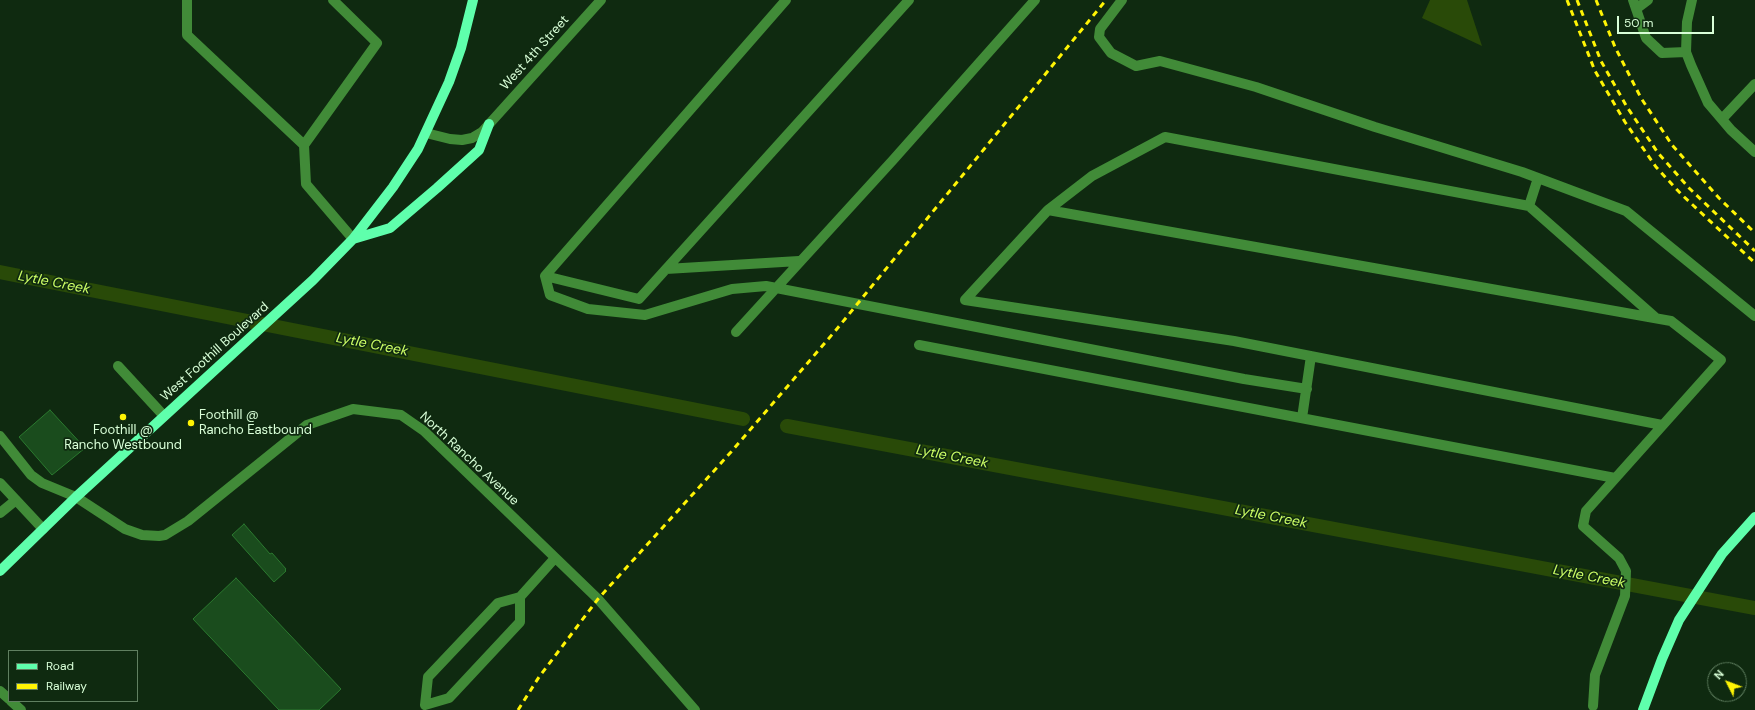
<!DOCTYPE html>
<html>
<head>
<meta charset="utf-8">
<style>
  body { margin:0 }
  #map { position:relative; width:1755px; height:710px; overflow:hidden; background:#0f2a10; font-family:"DM Sans",sans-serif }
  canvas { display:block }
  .legend { position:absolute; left:8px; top:650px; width:130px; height:52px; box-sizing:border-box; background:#0f2a10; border:1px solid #607f60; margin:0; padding:5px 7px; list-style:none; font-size:12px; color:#d9ffd8 }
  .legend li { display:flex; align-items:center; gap:8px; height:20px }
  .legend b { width:20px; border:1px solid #607f60 }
  .north { position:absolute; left:1707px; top:662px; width:40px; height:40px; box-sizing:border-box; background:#0f2a10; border:1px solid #607f60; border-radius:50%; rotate:312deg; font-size:11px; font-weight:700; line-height:16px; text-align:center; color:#d9ffd8 }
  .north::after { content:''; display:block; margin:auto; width:14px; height:18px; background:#fff404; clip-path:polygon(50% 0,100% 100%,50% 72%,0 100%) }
  .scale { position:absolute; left:1617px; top:16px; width:97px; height:18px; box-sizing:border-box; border:2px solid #d9ffd8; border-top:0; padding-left:5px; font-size:12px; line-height:14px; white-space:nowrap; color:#d9ffd8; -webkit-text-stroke:3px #0f2a10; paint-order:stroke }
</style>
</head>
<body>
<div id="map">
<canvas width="1755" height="710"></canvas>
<ul class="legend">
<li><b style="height:5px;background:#5fffac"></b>Road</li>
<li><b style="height:5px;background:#fff404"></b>Railway</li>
</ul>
<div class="north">N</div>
<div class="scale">50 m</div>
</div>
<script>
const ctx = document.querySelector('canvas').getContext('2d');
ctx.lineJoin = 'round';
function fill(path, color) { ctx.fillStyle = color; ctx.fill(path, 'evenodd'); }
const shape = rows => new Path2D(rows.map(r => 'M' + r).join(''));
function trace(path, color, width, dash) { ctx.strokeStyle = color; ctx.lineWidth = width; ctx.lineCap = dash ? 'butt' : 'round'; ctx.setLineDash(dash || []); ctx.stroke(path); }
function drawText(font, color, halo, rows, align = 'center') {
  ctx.font = font + ' "DM Sans",sans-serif'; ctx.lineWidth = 3.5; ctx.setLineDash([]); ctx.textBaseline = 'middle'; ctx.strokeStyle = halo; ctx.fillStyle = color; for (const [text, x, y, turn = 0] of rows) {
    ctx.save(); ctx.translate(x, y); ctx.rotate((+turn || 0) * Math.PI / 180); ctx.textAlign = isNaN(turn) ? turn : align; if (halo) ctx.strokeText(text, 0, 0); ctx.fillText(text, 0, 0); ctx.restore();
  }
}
fill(shape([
  [1430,0,1467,0,1482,46,1422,18]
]), '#294a08');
trace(shape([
  [0,272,743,419],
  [787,426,1755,608]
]), '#294a08', 14);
const building = shape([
  [50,410,85,448,52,475,19,437,50,410],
  [244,524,270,554,272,553,286,569,285,570,286,571,274,582,232,535,244,524],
  [236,578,341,689,319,710,279,710,193,619,236,578]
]);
fill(building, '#1a4c1d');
trace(building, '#2b792f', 1);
trace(shape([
  [187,0,187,35,304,145,377,43,333,0],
  [786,0,545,276,639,299,909,0],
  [1122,0,1100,29,1099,37,1111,53,1136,66,1160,61,1256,87,1375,127,1522,172,1626,211,1755,316],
  [1633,0,1646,38,1662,53,1686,52],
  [1692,0,1687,22,1686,52,1691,65,1708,103,1731,130,1755,152],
  [1636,9,1648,0],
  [1722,119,1755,84],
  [426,133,450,139,462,140,472,138,482,132,601,0],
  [304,145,306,184,353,239],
  [1529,206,1538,178],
  [1048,210,1092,176,1165,137,1529,206,1656,318],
  [666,269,799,261],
  [545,276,550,295,588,309,645,315,732,289,766,286,1244,379,1307,389],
  [736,332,893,160,1035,0],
  [919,345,1615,478],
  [118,366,164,416],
  [1302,418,1311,356],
  [0,436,31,475,42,483,76,497,125,529,142,535,159,536,165,535,188,521,307,425,353,409,401,415,424,431,598,599,695,710],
  [0,483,43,529],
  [0,513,16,500],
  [520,597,520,622,449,698,425,705,428,677,498,603,520,597,555,558],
  [0,691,9,699],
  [11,701,21,710],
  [1593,706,1595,675,1625,596,1626,571,1619,558,1583,526,1586,511,1721,360,1671,321,1048,210,965,300,1234,341,1662,425]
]), '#418b38', 10);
trace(shape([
  [353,239,390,228,437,188,479,150,489,124],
  [0,571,76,497,313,280,353,239,393,187,418,149,449,82,461,48,473,0],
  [1643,710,1662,659,1679,620,1722,554,1755,517]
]), '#5fffac', 10);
trace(shape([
  [1567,0,1595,71,1625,122,1656,167,1681,194,1755,263],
  [1577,0,1601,61,1627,107,1658,153,1689,188,1755,251],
  [1596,0,1615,47,1641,98,1672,145,1719,198,1755,233],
  [518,710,539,677,598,599,731,452,836,330,1106,0]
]), '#fff404', 3, [6, 5]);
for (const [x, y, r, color] of [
  [123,417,4,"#fff404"],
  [191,423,4,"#fff404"]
]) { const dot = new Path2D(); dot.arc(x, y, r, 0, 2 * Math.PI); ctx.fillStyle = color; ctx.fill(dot); trace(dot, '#0f2a10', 1.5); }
drawText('13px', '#d9ffd8', '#0f2a10', [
  ["West 4th Street",535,53,-48],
  ["West Foothill Boulevard",215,352,-42],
  ["North Rancho Avenue",469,459,43]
]);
drawText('13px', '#d9ffd8', '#0f2a10', [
  ["Foothill @",199,416],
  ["Rancho Eastbound",199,431],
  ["Foothill @",123,431,"center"],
  ["Rancho Westbound",123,446,"center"]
], 'left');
drawText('italic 14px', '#ceff66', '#0f2a10', [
  ["Lytle Creek",54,283,11],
  ["Lytle Creek",372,345,11],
  ["Lytle Creek",952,457,11],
  ["Lytle Creek",1271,517,11],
  ["Lytle Creek",1589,577,11]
]);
</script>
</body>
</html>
